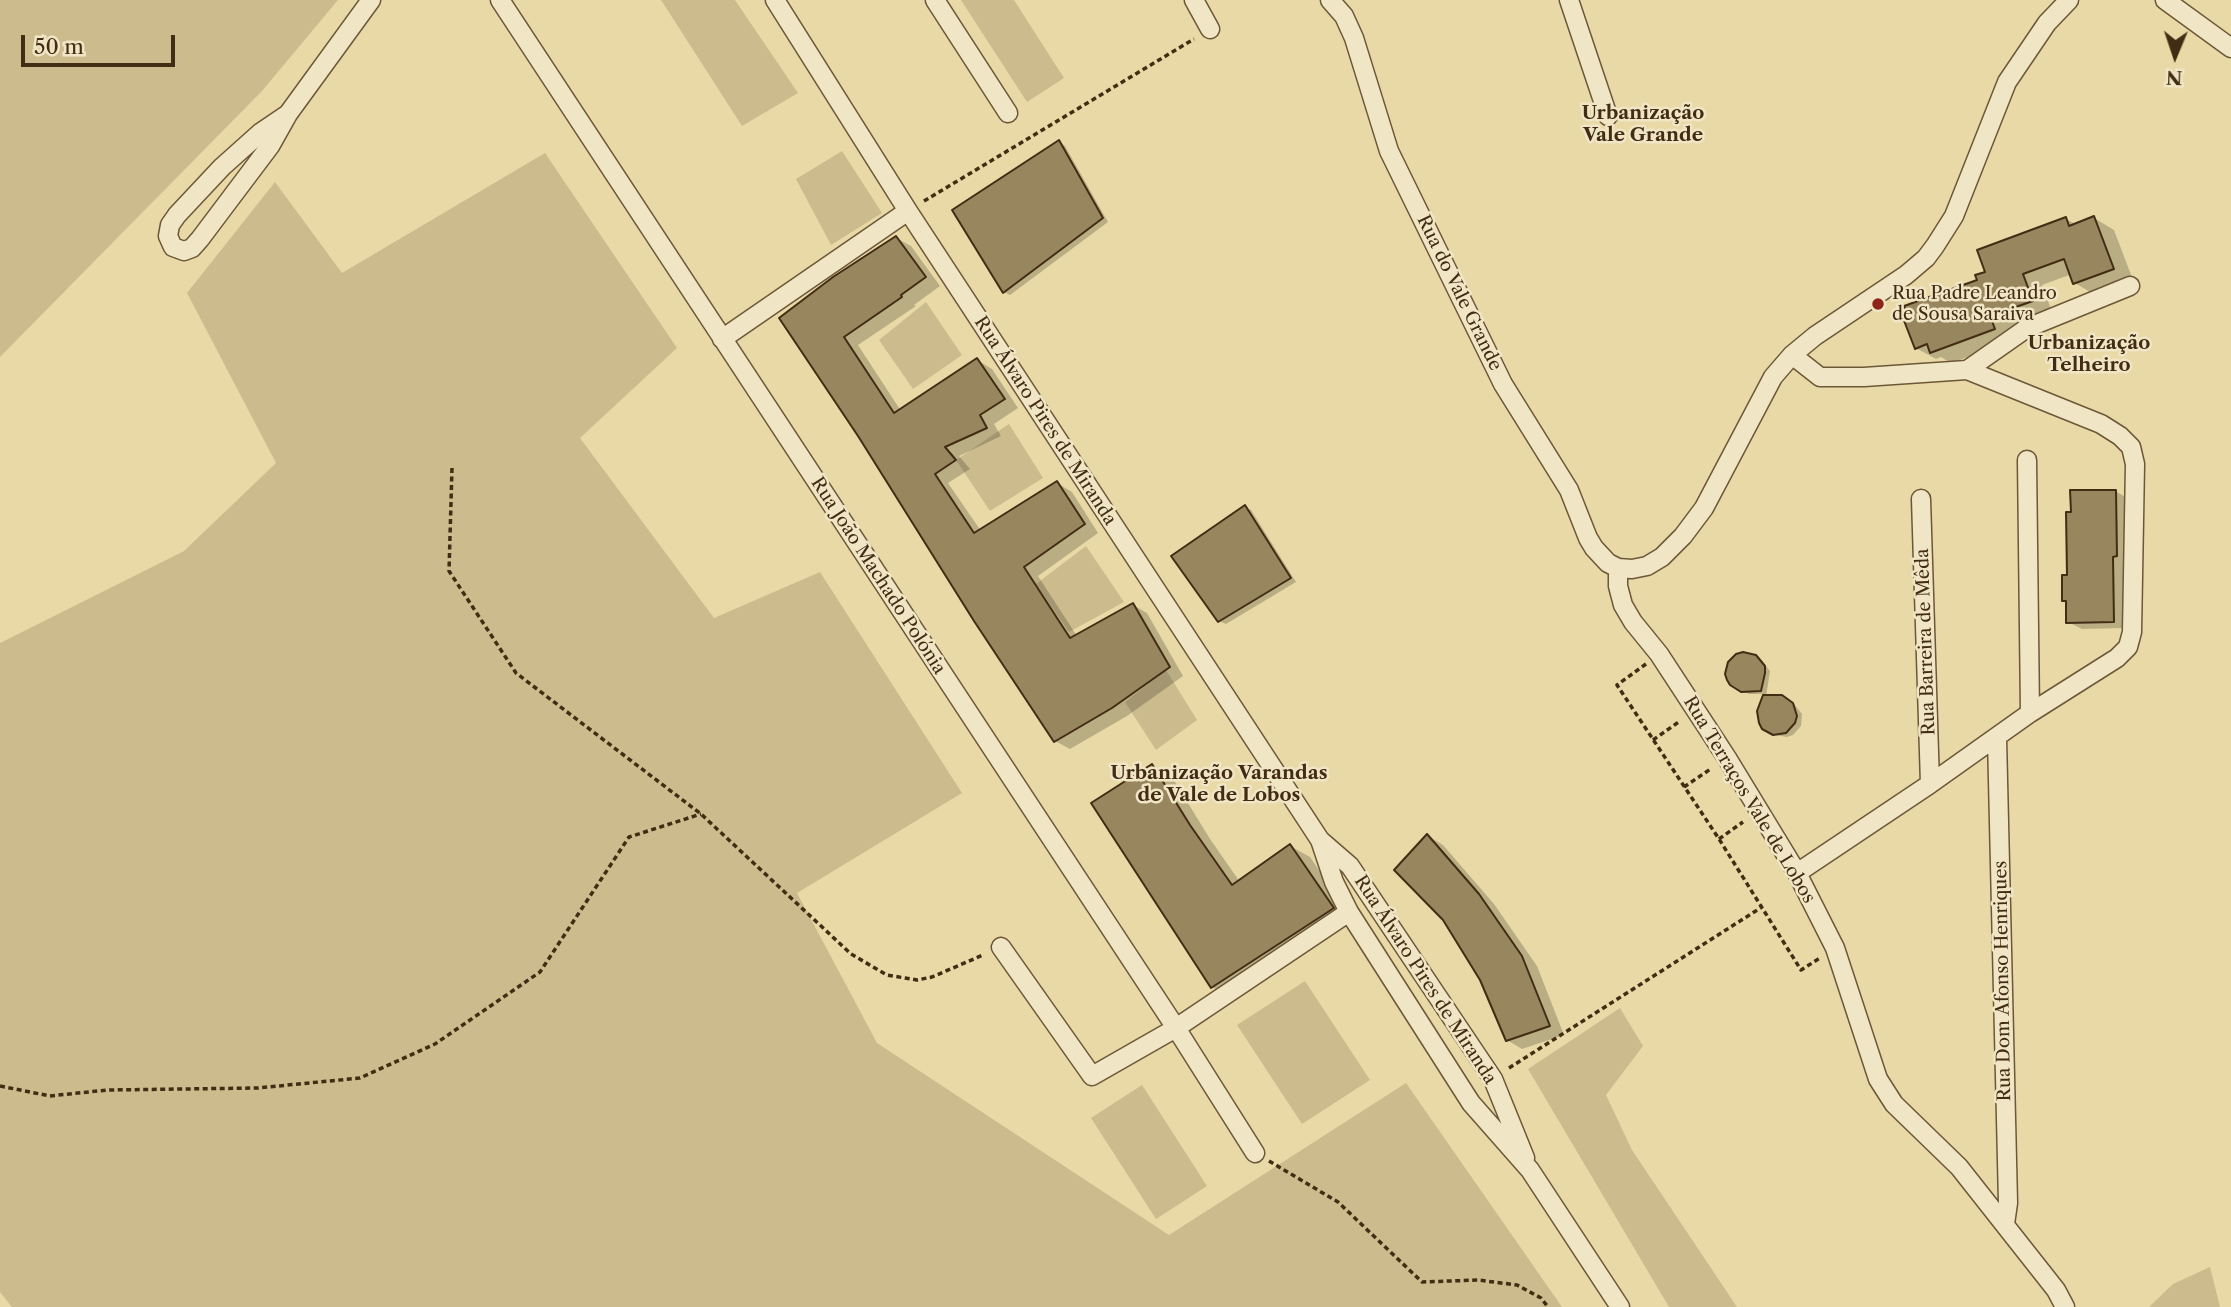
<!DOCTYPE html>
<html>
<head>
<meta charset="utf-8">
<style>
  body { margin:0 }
  #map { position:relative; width:2231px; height:1307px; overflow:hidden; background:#e8d9a6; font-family:"Libre Caslon Text",serif }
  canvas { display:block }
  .north { position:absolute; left:2140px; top:21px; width:70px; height:70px; -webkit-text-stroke:5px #f0e6c5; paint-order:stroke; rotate:182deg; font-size:19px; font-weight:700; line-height:28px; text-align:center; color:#422c13 }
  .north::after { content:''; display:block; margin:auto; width:24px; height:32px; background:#422c13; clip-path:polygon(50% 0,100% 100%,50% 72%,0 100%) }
  .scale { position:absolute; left:21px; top:35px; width:154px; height:32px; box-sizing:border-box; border:4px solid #422c13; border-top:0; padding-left:9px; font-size:21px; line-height:24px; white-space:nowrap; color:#422c13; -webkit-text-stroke:5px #f0e6c5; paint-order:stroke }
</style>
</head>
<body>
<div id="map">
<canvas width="2231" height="1307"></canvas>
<div class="north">N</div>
<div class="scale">50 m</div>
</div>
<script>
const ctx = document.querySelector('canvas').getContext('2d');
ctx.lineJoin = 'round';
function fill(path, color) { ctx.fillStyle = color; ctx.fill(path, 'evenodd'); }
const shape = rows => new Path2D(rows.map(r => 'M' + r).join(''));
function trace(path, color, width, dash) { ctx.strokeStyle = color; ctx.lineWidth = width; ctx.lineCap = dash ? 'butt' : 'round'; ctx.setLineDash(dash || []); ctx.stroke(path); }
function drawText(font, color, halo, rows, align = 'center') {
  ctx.font = font + ' "Libre Caslon Text",serif'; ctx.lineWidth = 5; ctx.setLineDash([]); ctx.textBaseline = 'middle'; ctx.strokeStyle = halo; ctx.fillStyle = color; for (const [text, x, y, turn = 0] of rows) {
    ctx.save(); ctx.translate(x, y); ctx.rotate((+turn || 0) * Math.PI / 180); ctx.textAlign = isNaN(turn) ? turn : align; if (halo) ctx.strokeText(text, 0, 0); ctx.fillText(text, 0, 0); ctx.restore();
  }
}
fill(shape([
  [0,0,338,0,262,91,0,357],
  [661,0,735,0,798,93,742,126],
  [961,0,1014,0,1064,78,1027,102],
  [842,151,882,213,831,245,796,179],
  [545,153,677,348,580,438,714,618,820,572,962,793,797,893,877,1043,1169,1235,1406,1083,1562,1307,12,1307,0,1292,0,643,184,551,276,463,187,293,275,182,342,273],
  [926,302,962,355,913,389,879,340],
  [1009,424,1043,478,990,511,956,460],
  [1086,546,1124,602,1069,632,1036,584],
  [1166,670,1197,720,1156,750,1125,702],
  [1305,981,1370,1080,1302,1124,1237,1025],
  [1620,1008,1643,1046,1606,1095,1632,1150,1737,1307,1669,1307,1528,1069],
  [1142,1085,1207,1186,1156,1219,1091,1118],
  [2210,1267,2220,1307,2149,1307,2173,1284]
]), '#ccbc8d');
fill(shape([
  [1059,142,1065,146,1108,222,1010,295,1004,292],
  [2094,218,2114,230,2133,280,2095,295,2075,283,2072,274,2042,285,2052,312,2009,328,2014,340,1951,363,1941,357,1936,359,1916,348,1987,273,2066,219,2077,225],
  [896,238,911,246,940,286,914,305,916,306,858,345,901,411,977,360,992,369,1018,408,994,424,1001,436,959,456,970,469,948,483,981,531,1057,483,1072,492,1098,533,1038,576,1077,636,1133,605,1147,613,1183,676,1127,716,1070,749,1055,741,781,318],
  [2115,491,2129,499,2127,628,2082,629,2068,622,2068,603,2064,600,2068,577],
  [1245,507,1251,510,1296,582,1226,624,1219,621],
  [1756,657,1762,661,1770,671,1766,697,1787,700,1794,704,1802,714,1801,726,1793,735,1787,737,1775,735,1768,731,1759,717,1765,694,1749,694,1736,688],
  [1152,766,1172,777,1210,839,1240,882,1290,846,1310,857,1353,920,1232,999,1212,987],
  [1428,836,1443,845,1494,904,1537,966,1564,1035,1522,1049,1507,1040]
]), '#0003');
const building = shape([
  [1059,140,1103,218,1003,293,952,210,1059,140],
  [2094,216,2114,269,2073,284,2064,259,2023,274,2033,301,1990,316,1995,329,1930,353,1927,344,1915,349,1903,318,1908,316,1904,306,1977,280,1975,275,1985,272,1977,250,2066,217,2069,226,2094,216],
  [896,236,926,277,901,295,902,297,844,337,894,413,977,358,1005,399,980,415,987,428,945,447,956,460,935,474,974,533,1057,481,1085,524,1024,567,1070,638,1133,603,1170,667,1112,708,1054,742,974,621,858,436,779,318,833,277,896,236],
  [2070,490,2116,490,2117,556,2113,557,2114,622,2066,623,2066,601,2062,601,2062,575,2067,575,2066,512,2071,512,2070,490],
  [1245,505,1291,578,1218,622,1171,556,1245,505],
  [1743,652,1756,655,1765,666,1765,673,1761,691,1741,692,1730,685,1727,680,1725,674,1728,662,1736,654,1743,652],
  [1763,695,1782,695,1793,703,1797,716,1795,723,1786,733,1773,735,1762,729,1759,723,1757,711,1763,695],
  [1152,764,1190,825,1232,885,1290,844,1334,908,1211,988,1091,803,1152,764],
  [1427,834,1479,894,1522,956,1550,1026,1506,1041,1480,980,1443,920,1394,870,1427,834]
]);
fill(building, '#98865f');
trace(building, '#422c13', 2);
const street = shape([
  [500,0,1176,1028,1255,1153],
  [775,0,908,211,1320,840,1334,882,1349,912,1471,1103,1530,1170,1620,1307],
  [935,0,1008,113],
  [1194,0,1210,29],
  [1330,0,1344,16,1354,38,1389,151,1503,384,1569,490,1588,538,1594,548,1608,563,1618,568,1632,569,1647,566,1662,557,1683,536,1704,508,1773,377,1792,355,1815,336,1906,275,1926,258,1935,246,1954,216,2007,82,2047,23,2069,0],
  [1569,0,1608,116],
  [2165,0,2231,48],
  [288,114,260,133,222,167,177,215,170,225,168,236,173,247,184,251,192,248,200,239,270,146,288,114,371,0],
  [722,339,908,211],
  [1792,355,1820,377,1864,377,1967,370,2027,328,2130,286],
  [2027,460,2030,713],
  [1921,499,1930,784],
  [1618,568,1618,586,1623,605,1633,622,1659,654,1727,758,1797,873,1835,948,1878,1079,1894,1104,1959,1167,2056,1290,2065,1307],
  [1997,738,2008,1203,2005,1224],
  [1320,840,1350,866,1493,1079,1525,1158],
  [1797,873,1930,784,2030,713,2117,658,2128,647,2132,632,2135,464,2131,447,2120,436,2101,424,1967,370],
  [1001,947,1092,1076,1176,1028,1349,912]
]);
trace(street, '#6c5738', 21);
trace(shape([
  [924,201,1194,39],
  [452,468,449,571,516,673,701,814,851,954,887,975,917,980,932,977,983,955],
  [1646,664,1617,685,1719,839,1801,970,1820,958],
  [1653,740,1680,721],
  [1684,787,1712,768],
  [1719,839,1743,822],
  [1509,1068,1762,907],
  [0,1086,50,1096,107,1090,258,1088,360,1078,435,1044,540,972,629,837,701,814],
  [1269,1161,1338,1202,1422,1282,1478,1280,1517,1285,1541,1298,1548,1307]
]), '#422c13', 3.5, [5, 3.5]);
trace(street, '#f0e6c5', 18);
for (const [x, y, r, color] of [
  [1878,304,7,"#8f2418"]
]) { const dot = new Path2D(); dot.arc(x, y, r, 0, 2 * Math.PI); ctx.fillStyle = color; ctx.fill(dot); trace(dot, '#f0e6c5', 2.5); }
drawText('18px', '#422c13', '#f0e6c5', [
  ["Rua do Vale Grande",1459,293,64],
  ["Rua Álvaro Pires de Miranda",1045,421,57],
  ["Rua João Machado Polónia",878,576,57],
  ["Rua Barreira de Mêda",1926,642,-92],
  ["Rua Terraços Vale de Lobos",1749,800,59],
  ["Rua Álvaro Pires de Miranda",1425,980,57],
  ["Rua Dom Afonso Henriques",2003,981,-91]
]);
drawText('18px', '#422c13', '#f0e6c5', [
  ["Rua Padre Leandro",1892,294],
  ["de Sousa Saraiva",1892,315]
], 'left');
drawText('bold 19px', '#422c13', '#f0e6c5', [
  ["Urbanização",1643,114],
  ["Vale Grande",1643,136],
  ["Urbanização",2089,344],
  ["Telheiro",2089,366],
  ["Urbanização Varandas",1219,774],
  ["de Vale de Lobos",1219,796]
]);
</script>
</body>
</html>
